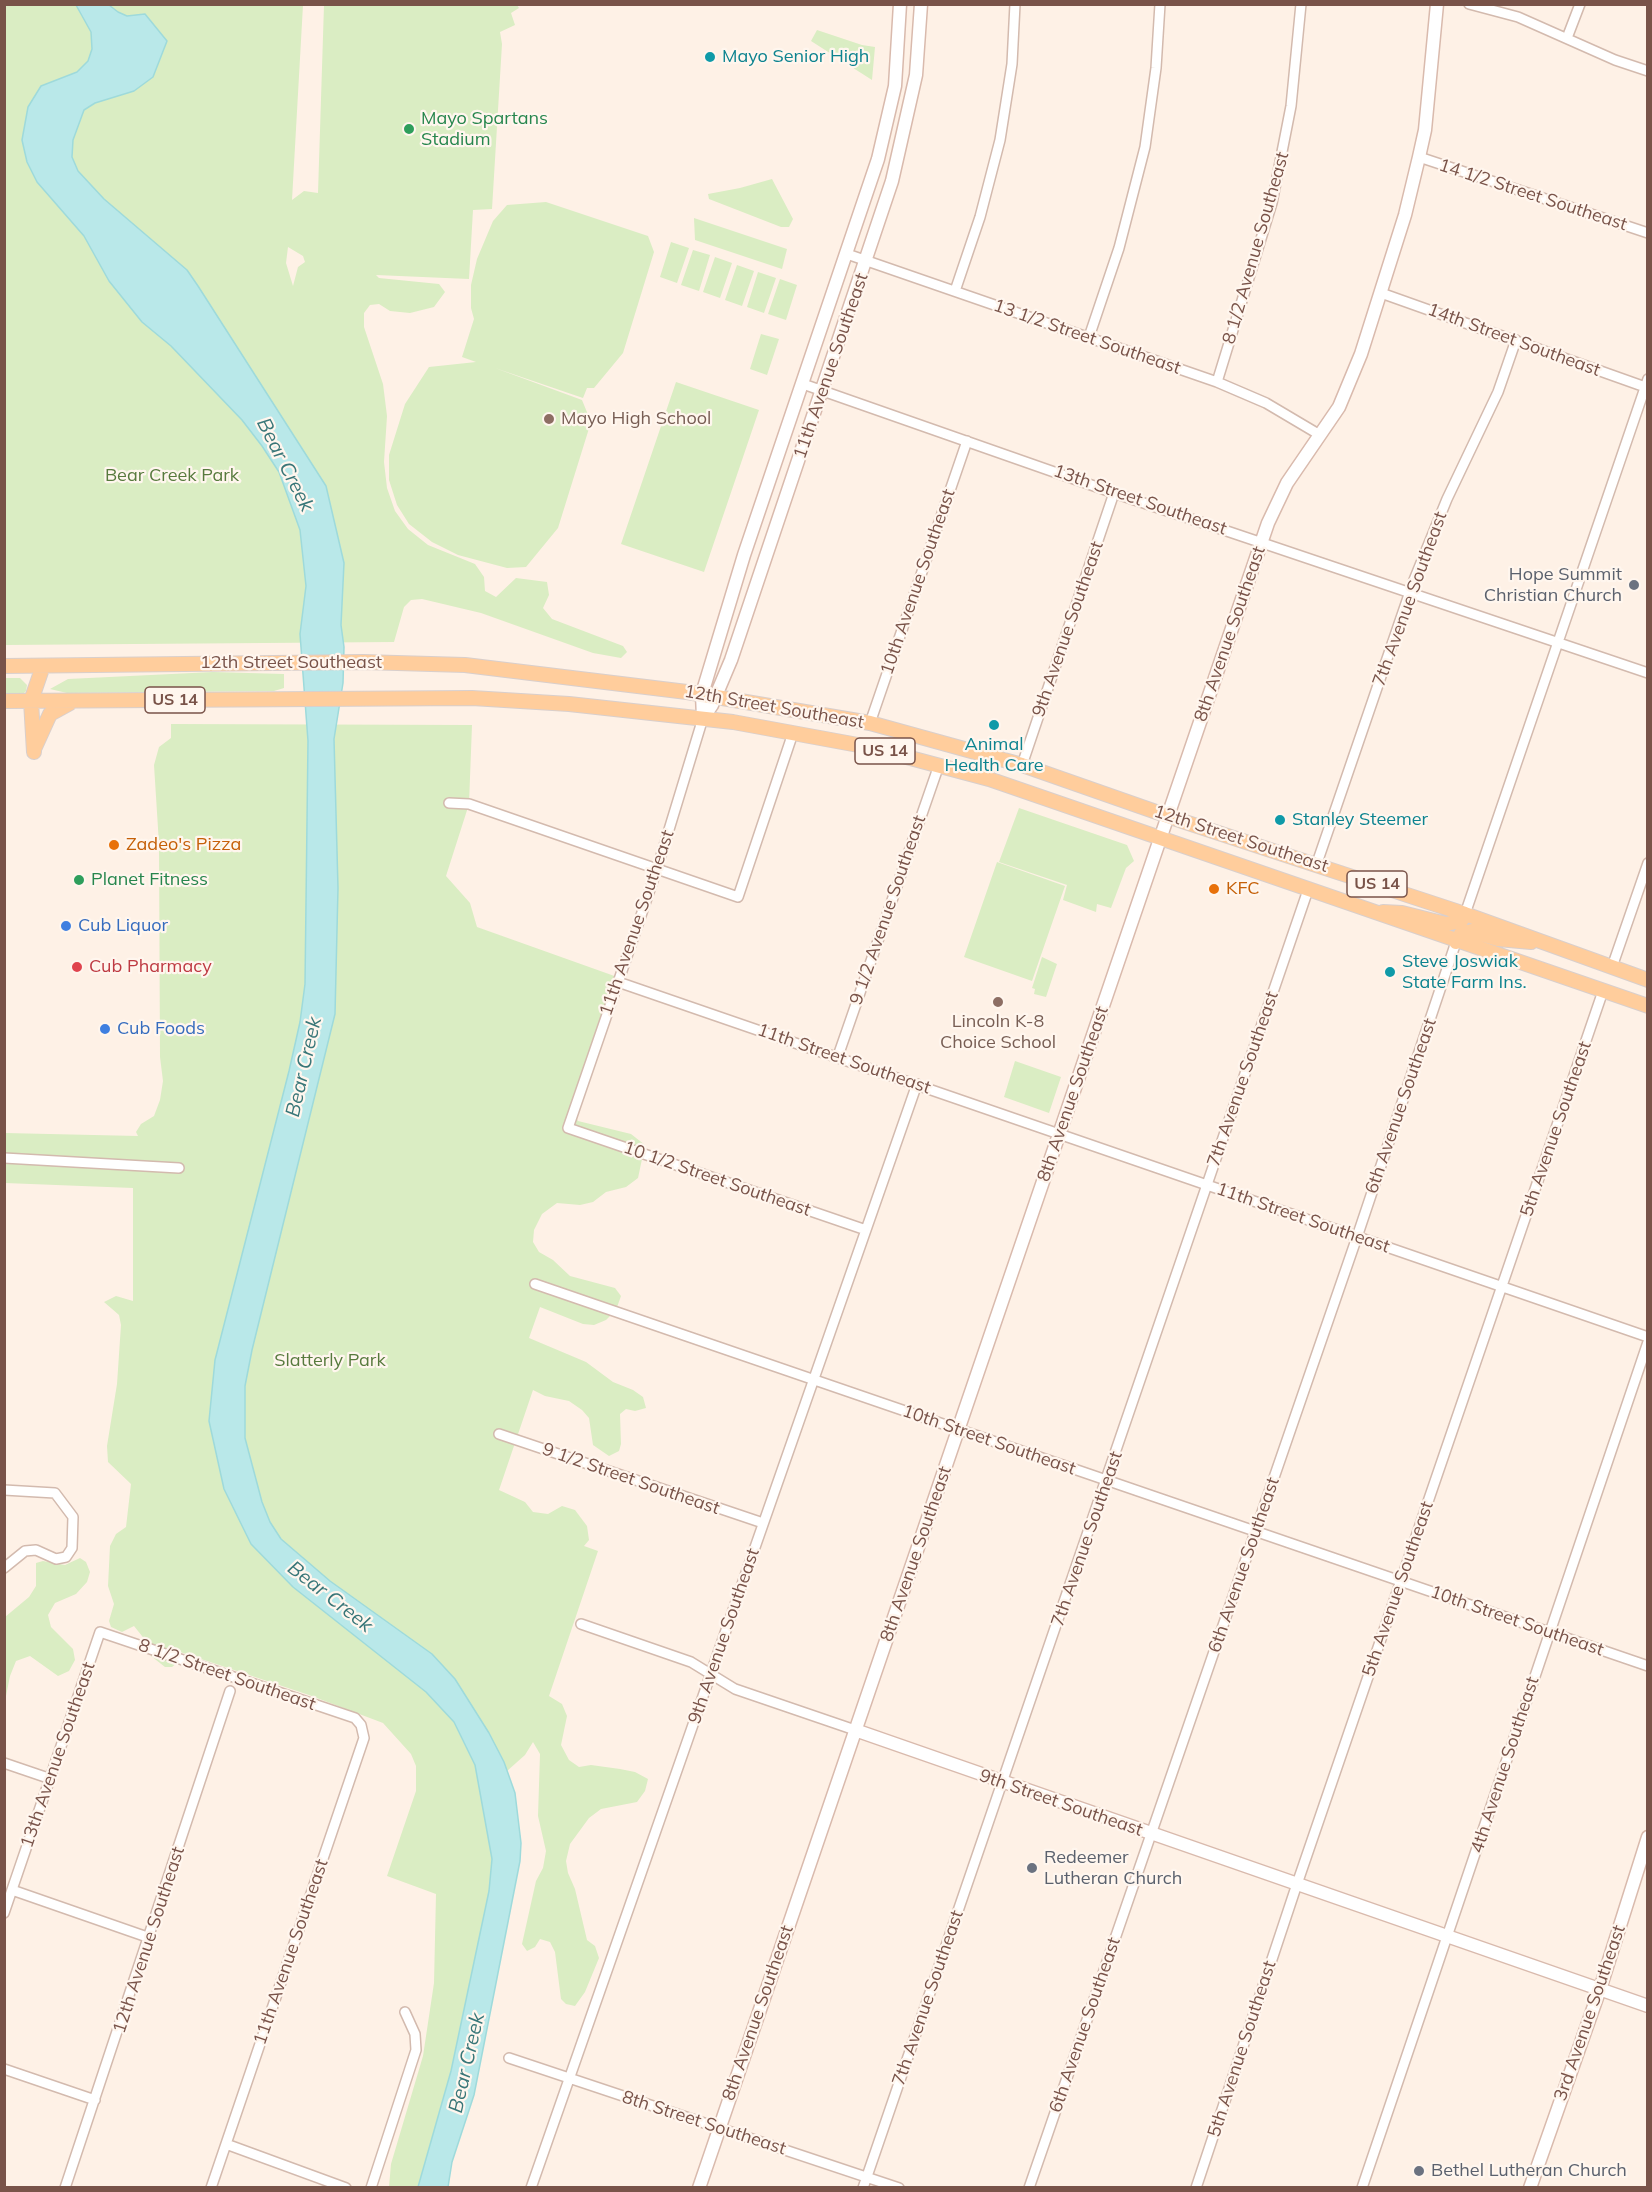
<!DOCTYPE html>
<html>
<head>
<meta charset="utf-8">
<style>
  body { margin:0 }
  #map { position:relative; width:1652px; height:2192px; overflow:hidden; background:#fef1e6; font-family:Mulish,sans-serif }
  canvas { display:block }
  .frame { position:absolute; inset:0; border:6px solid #795349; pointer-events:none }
</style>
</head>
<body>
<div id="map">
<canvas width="1652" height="2192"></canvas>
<div class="frame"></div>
</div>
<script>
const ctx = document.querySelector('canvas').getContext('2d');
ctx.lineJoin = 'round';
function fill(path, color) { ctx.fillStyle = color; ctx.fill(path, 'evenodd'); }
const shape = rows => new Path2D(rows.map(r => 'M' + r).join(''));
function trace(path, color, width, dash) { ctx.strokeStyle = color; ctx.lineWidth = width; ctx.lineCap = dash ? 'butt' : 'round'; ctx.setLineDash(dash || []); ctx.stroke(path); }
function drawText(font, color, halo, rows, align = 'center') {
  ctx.font = font + ' Mulish,sans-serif'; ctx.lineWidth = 4.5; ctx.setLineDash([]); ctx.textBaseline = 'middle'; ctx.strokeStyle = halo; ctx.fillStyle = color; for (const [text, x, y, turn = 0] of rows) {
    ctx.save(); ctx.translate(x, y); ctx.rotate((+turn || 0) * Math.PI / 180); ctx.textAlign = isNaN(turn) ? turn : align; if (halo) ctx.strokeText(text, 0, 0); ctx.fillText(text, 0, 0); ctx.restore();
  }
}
fill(shape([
  [4,5,303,5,292,200,304,191,318,193,324,5,517,5,519,8,511,13,515,25,500,32,502,44,492,209,473,210,469,279,376,275,379,278,439,284,445,292,434,307,410,313,390,311,379,304,370,305,364,313,364,327,383,384,387,416,384,462,387,488,395,511,408,529,428,545,475,564,484,577,485,591,496,597,516,578,547,582,549,595,543,608,552,619,623,646,627,652,621,658,593,653,481,613,422,599,411,600,404,607,394,642,5,645],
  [288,247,303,256,305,262,298,267,293,286,286,263],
  [817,30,862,45,875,47,872,80,811,41],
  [772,179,793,219,789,227,781,227,709,199,708,194,740,188],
  [546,202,648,236,654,252,623,353,594,388,587,388,583,398,495,368,582,400,591,422,558,528,526,567,507,568,458,555,432,542,409,524,397,505,389,480,389,455,405,404,429,367,476,362,462,357,474,319,471,308,471,285,477,259,493,221,507,205],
  [694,218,787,249,782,269,695,240],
  [671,242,689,248,677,283,660,277],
  [693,250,710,255,699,291,681,285],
  [715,257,732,263,720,298,703,292],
  [737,265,754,271,742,306,725,300],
  [758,272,776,278,764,313,747,307],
  [780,279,797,285,786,320,768,314],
  [761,334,779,339,767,375,750,369],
  [676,382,759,410,704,572,621,544],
  [213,672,284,674,284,688,274,691,67,693,50,689,68,679],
  [5,678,20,678,27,685,26,691,23,694,5,694],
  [171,724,472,725,469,804,446,876,470,903,477,927,620,978,573,1111,578,1121,631,1134,645,1145,638,1178,626,1187,606,1192,593,1202,580,1205,557,1203,542,1214,534,1230,533,1242,539,1252,553,1260,570,1276,615,1288,621,1296,616,1310,606,1320,594,1325,583,1324,540,1307,529,1338,586,1362,613,1382,633,1390,643,1397,646,1408,635,1411,626,1409,620,1414,621,1444,619,1451,609,1456,593,1445,589,1418,582,1410,569,1401,545,1396,533,1390,499,1490,525,1502,533,1512,548,1514,562,1506,575,1510,587,1526,589,1540,584,1546,598,1551,549,1696,562,1704,567,1716,561,1745,569,1760,579,1767,591,1765,620,1769,635,1772,648,1779,645,1791,637,1802,601,1809,589,1818,570,1844,566,1861,568,1873,575,1889,587,1940,595,1946,599,1958,585,1992,575,2006,566,2004,561,1999,555,1952,550,1942,540,1939,535,1947,527,1951,522,1944,536,1881,543,1868,546,1851,538,1816,540,1754,533,1742,525,1755,507,1771,458,1731,475,1765,481,1793,492,1859,489,1891,451,2071,418,2187,389,2187,391,2164,423,2056,434,1983,436,1894,387,1876,416,1791,416,1766,411,1754,383,1723,309,1695,180,1652,177,1663,172,1667,165,1667,151,1656,146,1641,134,1626,122,1632,111,1627,109,1621,114,1604,108,1586,110,1546,116,1534,126,1527,131,1484,108,1462,107,1446,117,1384,121,1325,119,1315,104,1302,116,1296,133,1301,133,1188,5,1183,5,1133,138,1136,136,1132,141,1124,154,1116,160,1100,163,1081,160,1057,159,844,154,765,159,747,171,738],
  [1019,808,1127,845,1134,861,1126,868,1111,908,1097,904,1096,912,1063,900,1067,885,999,862],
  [997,862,1065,886,1032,981,964,957],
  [1042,957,1057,964,1046,997,1034,994,1035,989,1032,988],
  [1015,1061,1061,1077,1049,1113,1004,1097],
  [80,1558,86,1562,90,1572,87,1582,76,1594,55,1603,48,1615,51,1627,73,1649,75,1660,69,1671,58,1676,30,1656,16,1661,10,1676,5,1701,5,1617,29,1597,36,1586,36,1563,43,1561,65,1565]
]), '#daedc3');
const water = shape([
  [76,5,109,5,118,12,127,16,145,14,167,41,153,77,134,91,95,103,84,110,73,140,72,157,78,171,104,199,187,270,198,286,326,486,344,563,341,625,344,647,343,683,334,739,338,888,335,1014,252,1350,245,1386,245,1438,262,1502,270,1522,281,1539,330,1581,432,1654,455,1679,489,1733,504,1762,515,1793,521,1843,520,1861,474,2095,452,2162,448,2187,418,2187,451,2071,489,1891,492,1859,475,1765,454,1722,426,1692,293,1587,251,1544,224,1489,209,1421,215,1360,289,1071,300,1022,305,984,308,741,300,634,306,586,300,530,279,472,262,446,242,420,171,346,142,322,109,281,84,236,37,182,27,162,22,140,28,107,41,86,77,72,88,61,92,49,91,32,76,5]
]);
fill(water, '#b9e8e9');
trace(water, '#9edadb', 1.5);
const street = shape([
  [1469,4,1518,17,1615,60,1648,71],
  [1567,38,1580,4],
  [1419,157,1648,233],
  [847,254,1217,382,1266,403,1320,435],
  [955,291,980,217,1000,140,1012,64,1015,4],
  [1381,293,1648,388],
  [1089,337,1119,248,1145,147,1156,68,1160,4],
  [1217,382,1272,203,1291,106,1301,4],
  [803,384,1114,493,1648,673],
  [703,718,657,869,568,1128,866,1230],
  [870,723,967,441],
  [1022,765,1114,493],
  [449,803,469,804,738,897,793,733],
  [1317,863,1414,580,1447,499,1498,392,1516,340],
  [1465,914,1648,379],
  [1612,967,1648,863],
  [618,982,1648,1337],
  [838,1056,939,765],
  [4,1158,179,1168],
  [535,1284,1648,1666],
  [499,1434,763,1523],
  [4,1490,55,1493,73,1517,72,1548,66,1557,56,1559,36,1550,25,1551,4,1568],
  [581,1624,691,1662,735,1689,855,1730],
  [4,1763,51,1779],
  [12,1890,150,1938],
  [4,1913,100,1632,355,1718,361,1725,364,1738,211,2188],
  [509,2058,899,2188],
  [4,2069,95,2100],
  [226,2144,346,2188],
  [65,2188,230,1691],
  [371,2188,416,2050,415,2034,405,2012],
  [531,2188,917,1084],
  [863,2188,1308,890],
  [1029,2188,1357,1237,1456,942],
  [1196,2188,1297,1884,1603,991],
  [1362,2188,1648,1342]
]);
const secondary = shape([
  [703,718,712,705,731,660,892,181,916,75,921,4],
  [703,718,702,694,744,555,878,159,895,86,900,4],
  [855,1730,1648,2006],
  [699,2188,1268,523,1287,483,1339,407,1361,354,1405,215,1419,157,1425,130,1437,4],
  [1530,2188,1600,1989,1648,1837]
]);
const primary = shape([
  [4,666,363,662,465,665,687,692,870,723,1022,765,1182,821,1465,914,1648,980],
  [4,701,472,698,569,704,733,722,869,747,989,779,1648,1006],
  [35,747,50,714,70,703],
  [34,752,31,701,43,666],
  [1383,912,1402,913,1446,924,1461,921,1465,914],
  [1456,942,1461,934,1472,931,1498,939,1531,942]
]);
trace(street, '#d3baae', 12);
trace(secondary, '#d9baad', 15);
trace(primary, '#d9cfcc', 16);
trace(street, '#fff', 9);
trace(secondary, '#fff', 12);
trace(primary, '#ffcd9c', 14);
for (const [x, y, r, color] of [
  [710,57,6,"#0f9aa8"],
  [409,129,6,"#2e9e5b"],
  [549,419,6,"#8d6e63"],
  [1634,585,6,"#6b7280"],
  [994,725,6,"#0f9aa8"],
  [1280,820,6,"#0f9aa8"],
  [114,845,6,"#e8710a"],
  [79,880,6,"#2e9e5b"],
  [1214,889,6,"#e8710a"],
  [66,926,6,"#3f7fe0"],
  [77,967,6,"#e0444e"],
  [1390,972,6,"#0f9aa8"],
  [998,1002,6,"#8d6e63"],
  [105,1029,6,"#3f7fe0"],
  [1032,1868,6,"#6b7280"],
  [1419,2171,6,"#6b7280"]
]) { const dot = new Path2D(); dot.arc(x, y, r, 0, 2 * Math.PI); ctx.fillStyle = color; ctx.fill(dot); trace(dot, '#fff6ee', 2); }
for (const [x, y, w] of [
  [175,700,60],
  [885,751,60],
  [1377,884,60]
]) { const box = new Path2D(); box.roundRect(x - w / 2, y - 13, w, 26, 4.5); ctx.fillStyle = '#fff6ee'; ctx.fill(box); trace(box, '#795349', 1.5); }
drawText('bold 16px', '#795349', null, [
  ["US 14",175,700],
  ["US 14",885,751],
  ["US 14",1377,884]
]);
drawText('18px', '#0d838f', '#fff6ee', [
  ["Mayo Senior High",722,57],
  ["Animal",994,745,"center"],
  ["Health Care",994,766,"center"],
  ["Stanley Steemer",1292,820],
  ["Steve Joswiak",1402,962],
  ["State Farm Ins.",1402,983]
], 'left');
drawText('18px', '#27864d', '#fff6ee', [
  ["Mayo Spartans",421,119],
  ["Stadium",421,140],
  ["Planet Fitness",91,880]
], 'left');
drawText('18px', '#795349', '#fff6ee', [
  ["14 1/2 Street Southeast",1533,195,18],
  ["8 1/2 Avenue Southeast",1256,248,-74],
  ["13 1/2 Street Southeast",1087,337,19],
  ["14th Street Southeast",1514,340,20],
  ["11th Avenue Southeast",831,366,-71],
  ["13th Street Southeast",1140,500,19],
  ["10th Avenue Southeast",918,582,-71],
  ["7th Avenue Southeast",1410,599,-70],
  ["9th Avenue Southeast",1068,629,-71],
  ["8th Avenue Southeast",1230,634,-71],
  ["12th Street Southeast",291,663],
  ["12th Street Southeast",774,707,10],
  ["12th Street Southeast",1241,839,18],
  ["9 1/2 Avenue Southeast",888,910,-71],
  ["11th Avenue Southeast",637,923,-71],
  ["11th Street Southeast",844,1059,19],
  ["7th Avenue Southeast",1243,1079,-71],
  ["8th Avenue Southeast",1073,1094,-71],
  ["6th Avenue Southeast",1401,1106,-71],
  ["5th Avenue Southeast",1556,1129,-71],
  ["10 1/2 Street Southeast",717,1179,19],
  ["11th Street Southeast",1303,1218,19],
  ["10th Street Southeast",989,1440,19],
  ["9 1/2 Street Southeast",631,1479,19],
  ["7th Avenue Southeast",1087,1539,-71],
  ["8th Avenue Southeast",916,1554,-71],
  ["6th Avenue Southeast",1244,1565,-71],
  ["5th Avenue Southeast",1398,1589,-71],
  ["10th Street Southeast",1517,1621,19],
  ["9th Avenue Southeast",724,1636,-71],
  ["8 1/2 Street Southeast",227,1675,19],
  ["13th Avenue Southeast",58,1755,-71],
  ["4th Avenue Southeast",1505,1765,-72],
  ["9th Street Southeast",1061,1803,19],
  ["12th Avenue Southeast",149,1940,-72],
  ["11th Avenue Southeast",291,1952,-71],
  ["7th Avenue Southeast",928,1998,-71],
  ["8th Avenue Southeast",758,2013,-71],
  ["3rd Avenue Southeast",1590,2013,-71],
  ["6th Avenue Southeast",1085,2025,-71],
  ["5th Avenue Southeast",1242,2049,-72],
  ["8th Street Southeast",704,2123,18]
]);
drawText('18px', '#785e54', '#fff6ee', [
  ["Mayo High School",561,419],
  ["Lincoln K-8",998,1022,"center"],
  ["Choice School",998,1043,"center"]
], 'left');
drawText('18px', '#577a3d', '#fff6ee', [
  ["Bear Creek Park",172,476],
  ["Slatterly Park",330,1361]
]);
drawText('18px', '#5b616d', '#fff6ee', [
  ["Hope Summit",1622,575,"right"],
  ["Christian Church",1622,596,"right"],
  ["Redeemer",1044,1858],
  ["Lutheran Church",1044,1879],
  ["Bethel Lutheran Church",1431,2171]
], 'left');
drawText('18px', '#c56008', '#fff6ee', [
  ["Zadeo's Pizza",126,845],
  ["KFC",1226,889]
], 'left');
drawText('18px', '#366cbe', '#fff6ee', [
  ["Cub Liquor",78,926],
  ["Cub Foods",117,1029]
], 'left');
drawText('18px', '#be3a42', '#fff6ee', [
  ["Cub Pharmacy",89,967]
], 'left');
drawText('italic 20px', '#387678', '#fff6ee', [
  ["Bear Creek",285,465,63],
  ["Bear Creek",304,1067,-77],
  ["Bear Creek",330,1597,38],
  ["Bear Creek",467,2063,-77]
]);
</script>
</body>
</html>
